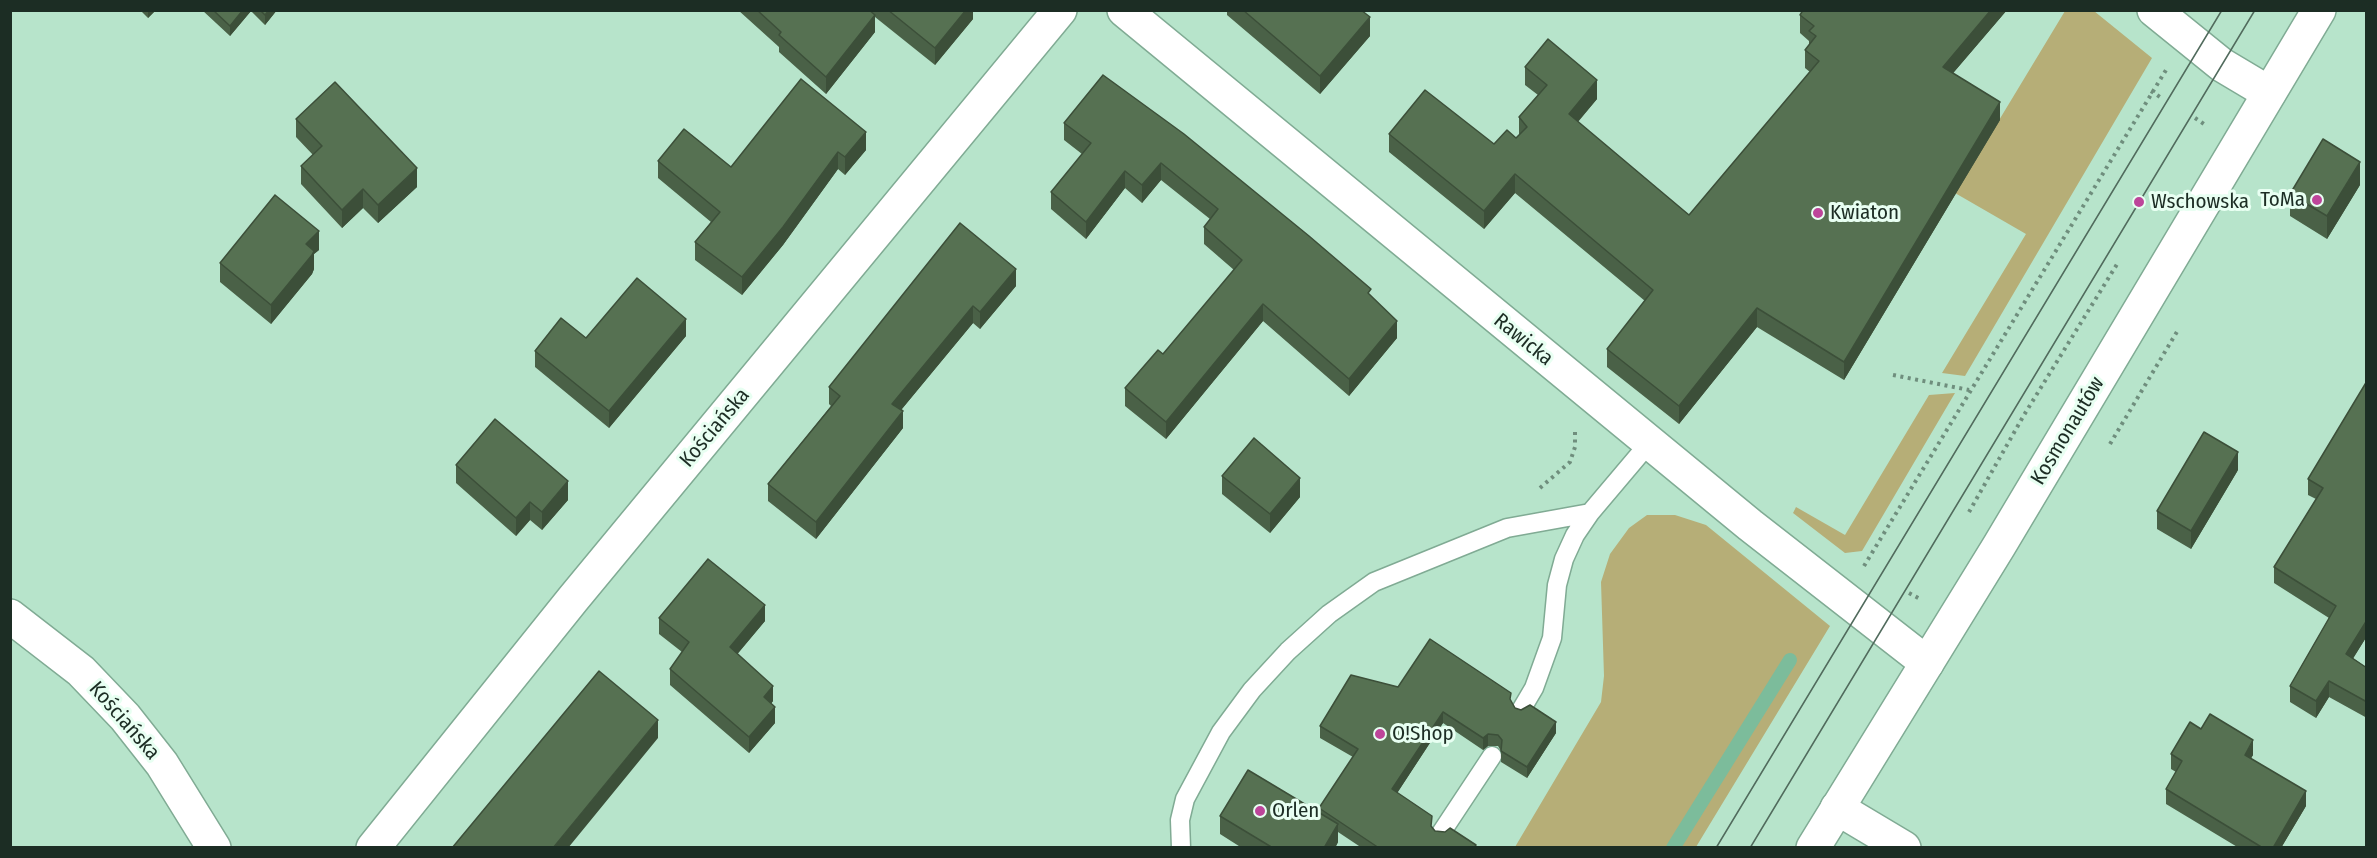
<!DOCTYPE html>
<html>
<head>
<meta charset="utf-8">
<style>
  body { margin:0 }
  #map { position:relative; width:2377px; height:858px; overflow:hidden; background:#b7e4cb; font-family:"Fira Sans Condensed",sans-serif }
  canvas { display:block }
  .frame { position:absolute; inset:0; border:12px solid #1c2d24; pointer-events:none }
</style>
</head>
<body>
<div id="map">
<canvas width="2377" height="858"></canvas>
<div class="frame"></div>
</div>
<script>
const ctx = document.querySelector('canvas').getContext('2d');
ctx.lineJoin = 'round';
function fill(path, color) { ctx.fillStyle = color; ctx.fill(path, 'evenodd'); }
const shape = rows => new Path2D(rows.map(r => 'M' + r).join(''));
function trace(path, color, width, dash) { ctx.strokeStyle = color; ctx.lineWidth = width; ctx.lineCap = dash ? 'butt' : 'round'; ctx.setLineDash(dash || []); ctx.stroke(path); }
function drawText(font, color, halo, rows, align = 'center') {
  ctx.font = font + ' "Fira Sans Condensed",sans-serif'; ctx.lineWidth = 6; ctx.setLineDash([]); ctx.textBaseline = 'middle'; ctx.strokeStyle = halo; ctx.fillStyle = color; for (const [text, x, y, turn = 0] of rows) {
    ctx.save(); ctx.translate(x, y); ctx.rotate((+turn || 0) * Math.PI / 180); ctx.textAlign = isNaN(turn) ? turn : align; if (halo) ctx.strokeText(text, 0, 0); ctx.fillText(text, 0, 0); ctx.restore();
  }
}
fill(shape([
  [2065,11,2094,11,2152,58,1965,376,1942,373,2026,234,1955,193],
  [1955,393,1862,551,1845,553,1793,513,1796,507,1845,535,1929,395],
  [1647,515,1675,515,1706,525,1830,626,1696,847,1515,847,1601,702,1604,676,1601,582,1610,554,1629,528]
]), '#b6ae77');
trace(shape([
  [1673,848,1790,660]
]), '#7cbc9b', 14);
const lane = shape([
  [1590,513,1650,442],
  [1441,833,1492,756],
  [1181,848,1180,820,1185,799,1221,732,1252,690,1288,651,1329,614,1374,582,1507,528,1590,513,1575,535,1564,559,1557,585,1552,638,1534,688,1521,710]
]);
const street = shape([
  [1124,10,1750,525,1927,663],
  [2154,10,2222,65,2269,93],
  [10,616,81,671,125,717,162,764,214,848],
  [1837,808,1904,848],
  [373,848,573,599,1060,10]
]);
const secondary = shape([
  [1813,848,1999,546,2319,10]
]);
trace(lane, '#80ab94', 21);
trace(street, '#80ab94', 36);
trace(secondary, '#80ab94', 36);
trace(shape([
  [2151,91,2160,97],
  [2195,118,2204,124],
  [1893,375,1969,390],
  [2110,444,2178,330],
  [1540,488,1570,462,1575,447,1575,432],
  [1969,512,2024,415,2119,261],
  [1864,566,2166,70],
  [1909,593,1920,599]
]), '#6f8e7d', 4, [3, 4.5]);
trace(lane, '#fff', 18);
trace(street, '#fff', 33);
trace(secondary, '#fff', 33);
trace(shape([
  [1716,848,2222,10],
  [1750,848,2255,10]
]), '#516b5d', 1.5);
fill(shape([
  [140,10,156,10,148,18],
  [202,10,277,10,265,25,251,11,230,36],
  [738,10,869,10,872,13,872,10,973,10,973,19,935,65,875,17,875,32,826,94,779,52,779,47],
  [1227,10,1361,10,1370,36,1320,94,1227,15],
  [1803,10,2007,10,1953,73,2000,120,1844,380,1757,327,1679,424,1607,367,1607,349,1645,301,1515,193,1484,229,1389,152,1389,134,1494,144,1516,138,1519,135,1519,117,1538,95,1525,85,1525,67,1597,99,1578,122,1689,215,1810,72,1805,68,1805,50,1809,45,1809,41,1800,33,1800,15],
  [1103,75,1371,296,1397,338,1349,396,1263,321,1166,439,1125,406,1125,388,1163,354,1234,270,1204,244,1204,227,1210,219,1161,180,1142,203,1125,188,1086,239,1051,209,1051,192,1082,154,1064,140,1064,123],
  [801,79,866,150,845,175,838,169,783,245,742,295,695,260,695,242,711,222,658,178,658,161,731,167],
  [296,119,417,187,378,223,363,208,342,228,301,184,301,166,313,155,296,137],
  [2360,185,2327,239,2290,216,2290,194],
  [960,223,1016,286,980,329,973,323,901,410,903,428,816,539,768,501,768,484,831,406,829,404,829,387],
  [319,250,314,254,314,269,312,274,271,324,220,282,220,263],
  [686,336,609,428,535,367,535,351,586,338],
  [2367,381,2367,636,2353,658,2367,668,2367,718,2329,697,2316,718,2290,702,2290,686,2329,618,2274,583,2274,567,2316,499,2308,495,2308,479],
  [456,465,568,500,542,530,530,520,516,536,456,483],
  [2238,470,2191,549,2157,529,2157,511],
  [1222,476,1300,497,1270,533,1222,494],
  [659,618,765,621,737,654,773,701,771,704,775,723,749,753,670,685,670,669,682,652,659,634],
  [1398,687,1511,702,1515,708,1556,733,1527,778,1501,762,1501,751,1498,746,1488,746,1483,750,1443,723,1397,793,1435,831,1476,848,1362,848,1338,832,1338,842,1335,848,1242,848,1220,834,1220,816,1319,813,1319,808,1353,757,1320,738,1320,726],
  [2201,729,2253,755,2251,758,2306,806,2281,848,2239,848,2166,804,2166,789,2176,772,2171,769,2171,754]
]), '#4a6147');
fill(shape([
  [148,10,156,10,148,18],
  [243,10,251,10,251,11,230,36,230,26],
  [269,10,277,10,265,25,265,15],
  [966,10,973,10,973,19,935,65,935,48],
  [1991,10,2007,10,1943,85,1943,67],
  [875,15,875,32,826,94,826,77],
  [1370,17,1370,36,1320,94,1320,76],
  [1597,80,1597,99,1569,132,1569,114],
  [2000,102,2000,120,1844,380,1844,362],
  [866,132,866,150,845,175,845,157],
  [838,152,838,169,783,245,742,295,742,277],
  [2360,162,2360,185,2327,239,2327,216],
  [1161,163,1161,180,1142,203,1142,185],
  [417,168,417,187,378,223,378,205],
  [1125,171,1125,188,1086,239,1086,222],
  [1515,174,1515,193,1484,229,1484,211],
  [363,189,363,208,342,228,342,210],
  [319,231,319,250,314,254,314,269,312,274,271,324,271,305,306,244],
  [1016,269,1016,286,980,329,980,312],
  [1263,304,1263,321,1166,439,1166,422],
  [973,306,973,323,892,421,892,404],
  [1757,308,1757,327,1679,424,1679,406],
  [686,319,686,336,609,428,609,411],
  [1397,321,1397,338,1349,396,1349,379],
  [903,411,903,428,816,539,816,522],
  [2238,452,2238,470,2191,549,2191,531],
  [1300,478,1300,497,1270,533,1270,514],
  [568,481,568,500,542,530,542,512],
  [530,502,530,520,516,536,516,518],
  [765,605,765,621,730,663,730,647],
  [2367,620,2367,636,2346,670,2346,654],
  [2329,681,2329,697,2316,718,2316,701],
  [773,686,773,701,764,712,764,697],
  [775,707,775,723,749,753,749,737],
  [1443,712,1443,723,1392,801,1392,789],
  [658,720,658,738,568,848,553,848],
  [1556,722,1556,733,1527,778,1527,767],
  [1488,734,1488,746,1483,750,1483,738],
  [2253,740,2253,755,2245,769,2245,755],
  [2306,791,2306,806,2281,848,2273,848],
  [1338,824,1338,842,1335,848,1324,848]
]), '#3c4f39');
const building = shape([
  [213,10,243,10,230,26,213,10],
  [260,10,269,10,265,15,260,10],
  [757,10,869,10,875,15,826,77,779,35,781,32,757,10],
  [888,10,966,10,935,48,888,10],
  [1243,10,1361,10,1370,17,1320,76,1243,10],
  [1803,10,1991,10,1943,67,2000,102,1844,362,1757,308,1679,406,1607,349,1653,290,1515,174,1484,211,1389,134,1425,90,1494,144,1507,130,1516,138,1527,127,1519,117,1547,85,1525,67,1548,39,1597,80,1569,114,1689,215,1819,61,1805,50,1816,36,1809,31,1814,26,1800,15,1803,10],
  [1103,75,1184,134,1309,236,1371,289,1368,293,1397,321,1349,379,1263,304,1166,422,1125,388,1158,350,1163,354,1242,260,1204,227,1218,209,1161,163,1142,185,1125,171,1086,222,1051,192,1091,143,1064,123,1103,75],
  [801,79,866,132,845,157,838,152,783,227,742,277,695,242,720,212,658,161,684,129,731,167,801,79],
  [335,82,417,168,378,205,363,189,342,210,301,166,322,146,296,119,335,82],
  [2323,139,2360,162,2327,216,2290,194,2323,139],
  [275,195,319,231,306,244,314,251,312,255,271,305,220,263,275,195],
  [960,223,1016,269,980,312,973,306,892,404,903,411,816,522,768,484,840,396,829,387,960,223],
  [637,278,686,319,609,411,535,351,561,318,586,338,637,278],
  [2367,381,2367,620,2346,654,2367,668,2367,702,2329,681,2316,701,2290,686,2336,606,2274,567,2323,488,2308,479,2367,381],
  [495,419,568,481,542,512,530,502,516,518,456,465,495,419],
  [2204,432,2238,452,2191,531,2157,511,2204,432],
  [1254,438,1300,478,1270,514,1222,476,1254,438],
  [708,559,765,605,730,647,773,686,764,697,775,707,749,737,670,669,689,642,659,618,708,559],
  [1430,639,1511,693,1510,699,1515,708,1521,710,1530,705,1556,722,1527,767,1501,751,1502,740,1498,735,1488,734,1483,738,1443,712,1392,789,1432,816,1431,826,1435,831,1445,832,1450,828,1476,845,1474,848,1379,848,1319,808,1358,749,1320,726,1351,675,1398,687,1430,639],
  [599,671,658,720,553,848,452,848,599,671],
  [2210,714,2253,740,2245,755,2306,791,2273,848,2263,848,2166,789,2182,761,2171,754,2190,722,2201,729,2210,714],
  [1248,770,1338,824,1324,848,1273,848,1220,816,1248,770]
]);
fill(building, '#567152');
trace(building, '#3c4f39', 1.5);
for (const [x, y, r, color] of [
  [2317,200,6,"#bd459a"],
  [2139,202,6,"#bd459a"],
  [1818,213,6,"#bd459a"],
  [1380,734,6,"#bd459a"],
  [1260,811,6,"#bd459a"]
]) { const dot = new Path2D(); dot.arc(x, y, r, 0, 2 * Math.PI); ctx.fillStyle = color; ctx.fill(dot); trace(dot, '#e8fff2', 2); }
drawText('21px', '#1c2d24', '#e8fff2', [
  ["ToMa",2305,200,"right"],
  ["Wschowska",2151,202],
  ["Kwiaton",1830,213],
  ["O!Shop",1392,734],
  ["Orlen",1272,811]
], 'left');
drawText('21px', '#1c2d24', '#e8fff2', [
  ["Rawicka",1523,340,39],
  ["Kościańska",715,428,-50],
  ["Kosmonautów",2068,431,-59],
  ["Kościańska",124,721,49]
]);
</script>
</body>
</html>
